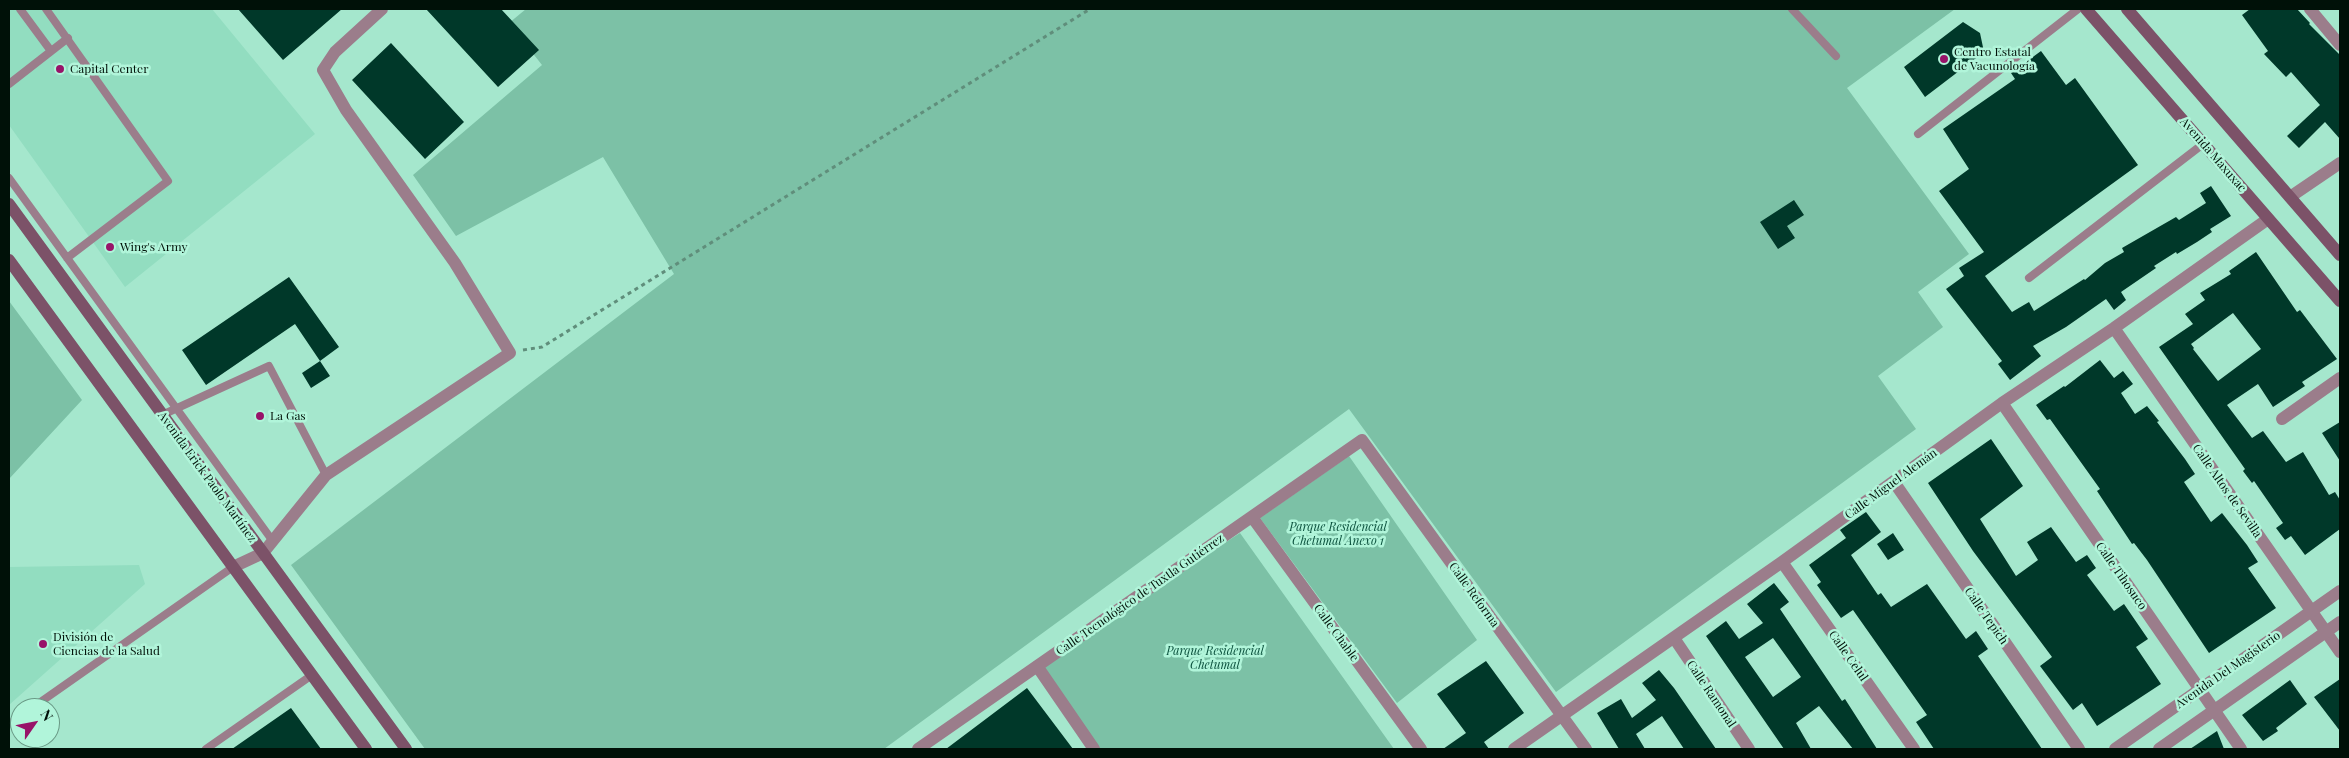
<!DOCTYPE html>
<html>
<head>
<meta charset="utf-8">
<style>
  body { margin:0 }
  #map { position:relative; width:2349px; height:758px; overflow:hidden; background:#a5e7cd; font-family:"Playfair Display",serif }
  canvas { display:block }
  .frame { position:absolute; inset:0; border:10px solid #001108; pointer-events:none }
  .north { position:absolute; left:10px; top:698px; width:50px; height:50px; box-sizing:border-box; background:#b1f5da; border:1px solid #6a9a86; border-radius:50%; rotate:57deg; font-size:14px; font-weight:700; line-height:20px; text-align:center; color:#001108 }
  .north::after { content:''; display:block; margin:auto; width:18px; height:22px; background:#981369; clip-path:polygon(50% 0,100% 100%,50% 72%,0 100%) }
</style>
</head>
<body>
<div id="map">
<canvas width="2349" height="758"></canvas>
<div class="frame"></div>
<div class="north">N</div>
</div>
<script>
const ctx = document.querySelector('canvas').getContext('2d');
ctx.lineJoin = 'round';
function fill(path, color) { ctx.fillStyle = color; ctx.fill(path, 'evenodd'); }
const shape = rows => new Path2D(rows.map(r => 'M' + r).join(''));
function trace(path, color, width, dash) { ctx.strokeStyle = color; ctx.lineWidth = width; ctx.lineCap = dash ? 'butt' : 'round'; ctx.setLineDash(dash || []); ctx.stroke(path); }
function drawText(font, color, halo, rows, align = 'center') {
  ctx.font = font + ' "Playfair Display",serif'; ctx.lineWidth = 5; ctx.setLineDash([]); ctx.textBaseline = 'middle'; ctx.strokeStyle = halo; ctx.fillStyle = color; for (const [text, x, y, turn = 0] of rows) {
    ctx.save(); ctx.translate(x, y); ctx.rotate((+turn || 0) * Math.PI / 180); ctx.textAlign = isNaN(turn) ? turn : align; if (halo) ctx.strokeText(text, 0, 0); ctx.fillText(text, 0, 0); ctx.restore();
  }
}
fill(shape([
  [11,9,212,9,315,134,125,287,9,125,9,11],
  [139,565,145,584,9,705,9,567]
]), '#92ddc0');
fill(shape([
  [526,9,1955,9,1847,88,1969,254,1918,292,1943,327,1878,376,1916,429,1556,692,1349,409,884,749,425,749,291,565,674,274,603,157,456,236,413,175,542,65,509,23],
  [9,301,82,400,9,479],
  [1349,456,1477,640,1397,703,1260,518],
  [1240,533,1394,749,1100,749,1043,667,1060,650]
]), '#7cc1a6');
fill(shape([
  [238,9,342,9,283,60],
  [426,9,501,9,539,50,498,87],
  [2250,9,2297,9,2310,23,2309,24,2340,55,2340,139,2325,122,2299,148,2287,136,2320,105,2291,72,2286,77,2264,54,2268,51,2242,15],
  [1963,22,1980,33,1984,52,1925,97,1904,67],
  [391,43,464,122,425,159,352,80],
  [2041,51,2066,85,2075,78,2138,165,1985,276,2012,312,2029,302,2034,311,2084,279,2085,280,2105,263,2124,252,2122,248,2176,217,2179,220,2206,203,2200,193,2211,186,2231,216,2210,229,2212,232,2197,242,2177,254,2176,252,2154,266,2156,268,2121,292,2126,300,2114,310,2106,299,2066,327,2033,346,2041,356,2010,380,1998,364,2002,361,1946,289,1964,276,1959,268,1984,252,1939,191,1969,169,1943,129,2015,79,2011,73],
  [1794,200,1804,215,1787,226,1795,238,1778,249,1760,222],
  [2256,252,2297,312,2300,310,2337,359,2302,382,2305,386,2273,407,2258,384,2227,405,2252,438,2263,431,2286,462,2303,452,2329,495,2335,492,2340,500,2340,529,2305,555,2291,536,2285,540,2276,528,2283,523,2254,481,2252,483,2243,471,2245,469,2159,347,2193,324,2185,314,2205,300,2200,293,2231,274,2229,271],
  [2233,313,2261,349,2218,381,2193,349,2194,348,2191,344],
  [289,277,339,347,320,361,295,324,206,385,182,350],
  [2100,360,2114,378,2123,371,2133,384,2121,393,2135,414,2147,406,2159,421,2157,422,2185,459,2195,474,2184,482,2211,522,2222,513,2247,545,2258,562,2248,568,2276,608,2209,653,2147,560,2134,543,2132,544,2097,491,2100,489,2050,419,2047,420,2036,405,2064,386,2065,387],
  [320,361,330,376,311,388,302,373],
  [2340,422,2340,461,2322,433],
  [1991,439,2023,486,1980,519,2016,576,2038,560,2027,542,2051,527,2076,562,2087,555,2096,568,2087,575,2114,611,2124,604,2148,639,2136,647,2161,684,2097,726,2082,703,2073,710,2040,666,2052,657,1973,551,1928,483],
  [1866,512,1881,532,1851,555,1878,595,1881,593,1891,607,1927,584,1966,639,1976,631,1988,649,1978,656,2042,749,1934,749,1916,722,1927,715,1853,610,1841,618,1817,585,1821,582,1809,565,1846,538,1840,530],
  [1893,533,1904,550,1888,560,1877,544],
  [1774,583,1789,602,1780,609,1842,701,1845,699,1877,749,1853,749,1819,706,1796,723,1811,749,1784,749,1706,636,1726,621,1739,639,1763,623,1747,604],
  [1773,638,1801,677,1773,697,1745,657],
  [1486,661,1524,713,1484,742,1489,749,1443,749,1466,733,1437,694],
  [1659,670,1674,688,1716,749,1684,749,1662,716,1636,734,1645,749,1619,749,1597,713,1621,699,1632,718,1656,700,1642,683],
  [2340,679,2340,731,2314,697],
  [2290,680,2307,704,2276,728,2278,731,2263,741,2242,715],
  [1027,688,1073,749,946,749],
  [291,708,321,749,232,749],
  [2217,731,2224,749,2190,749]
]), '#003829');
trace(shape([
  [523,350,542,347,1090,9]
]), '#608e7b', 3, [4, 4]);
trace(shape([
  [20,9,51,51],
  [46,9,168,181,67,258],
  [1792,9,1836,56],
  [9,84,68,38],
  [1918,134,2078,9],
  [9,178,272,540],
  [2029,278,2203,144],
  [162,415,269,366,326,475],
  [32,708,233,567],
  [9,724,20,717],
  [206,749,312,675]
]), '#9b7d8b', 8);
trace(shape([
  [2310,9,2340,45],
  [2290,197,2340,163],
  [2114,328,2340,652],
  [2002,403,2241,749],
  [2282,419,2340,378],
  [1894,482,2079,749],
  [1252,517,1421,749],
  [1782,562,1914,749],
  [233,567,263,553,326,475,510,353,455,263,346,110,323,70,335,52,382,9],
  [1674,638,1749,749],
  [1037,666,1094,749],
  [918,749,1362,440,1586,749],
  [1514,749,1782,562,2002,403,2114,328,2268,219]
]), '#9b7d8b', 12);
trace(shape([
  [2115,749,2340,591],
  [2159,749,2340,622]
]), '#9b7d8b', 12);
trace(shape([
  [2086,9,2340,301],
  [2127,9,2340,255],
  [9,204,406,749],
  [9,260,366,749]
]), '#7c5268', 12);
for (const [x, y, r, color] of [
  [1944,59,5,"#981369"],
  [60,69,5,"#981369"],
  [110,247,5,"#981369"],
  [260,416,5,"#981369"],
  [43,644,5,"#981369"]
]) { const dot = new Path2D(); dot.arc(x, y, r, 0, 2 * Math.PI); ctx.fillStyle = color; ctx.fill(dot); trace(dot, '#b1f5da', 2); }
drawText('12px', '#001108', '#b1f5da', [
  ["Centro Estatal",1954,52],
  ["de Vacunología",1954,66],
  ["Capital Center",70,69],
  ["Wing's Army",120,247],
  ["La Gas",270,416],
  ["División de",53,637],
  ["Ciencias de la Salud",53,651]
], 'left');
drawText('12px', '#001108', '#b1f5da', [
  ["Avenida Maxuxac",2213,155,49],
  ["Avenida Erick Paolo Martínez",207,477,54],
  ["Calle Miguel Alemán",1891,484,-36],
  ["Calle Altos de Sevilla",2227,491,55],
  ["Calle Tihosuco",2121,576,55],
  ["Calle Tecnológico de Tuxtla Gutiérrez",1140,595,-35],
  ["Calle Reforma",1474,595,54],
  ["Calle Tepich",1986,616,55],
  ["Calle Chable",1336,633,54],
  ["Calle Celul",1848,656,55],
  ["Avenida Del Magisterio",2228,670,-35],
  ["Calle Ramonal",1711,694,56]
]);
drawText('italic 12px', '#0c523e', '#b1f5da', [
  ["Parque Residencial",1338,527],
  ["Chetumal Anexo 1",1338,541],
  ["Parque Residencial",1215,651],
  ["Chetumal",1215,665]
]);
</script>
</body>
</html>
